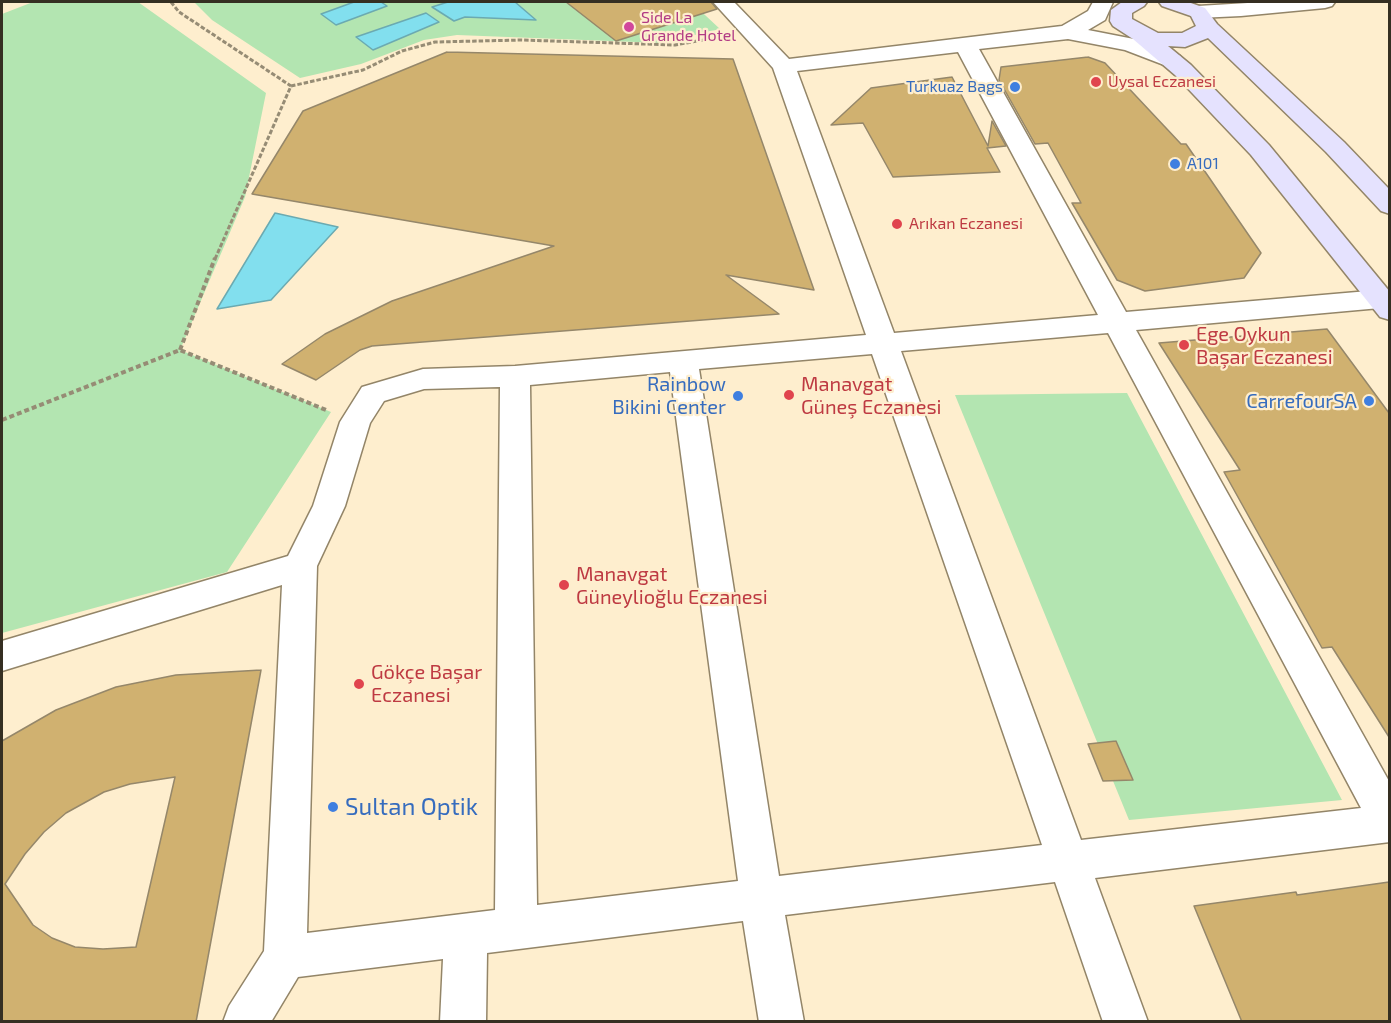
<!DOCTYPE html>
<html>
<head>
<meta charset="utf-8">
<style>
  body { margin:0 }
  #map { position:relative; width:1391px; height:1023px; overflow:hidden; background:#feeece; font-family:"Exo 2",sans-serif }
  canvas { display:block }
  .frame { position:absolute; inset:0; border:3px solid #352f22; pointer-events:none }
</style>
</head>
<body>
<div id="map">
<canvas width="1391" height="1023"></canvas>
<div class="frame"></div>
</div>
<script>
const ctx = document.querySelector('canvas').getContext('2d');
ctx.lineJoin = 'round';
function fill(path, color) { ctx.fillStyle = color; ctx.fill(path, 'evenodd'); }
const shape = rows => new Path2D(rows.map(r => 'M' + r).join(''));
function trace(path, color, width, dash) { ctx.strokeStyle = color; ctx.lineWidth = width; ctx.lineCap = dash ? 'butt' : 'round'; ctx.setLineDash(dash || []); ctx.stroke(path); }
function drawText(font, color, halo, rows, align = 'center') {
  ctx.font = font + ' "Exo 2",sans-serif'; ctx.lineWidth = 4.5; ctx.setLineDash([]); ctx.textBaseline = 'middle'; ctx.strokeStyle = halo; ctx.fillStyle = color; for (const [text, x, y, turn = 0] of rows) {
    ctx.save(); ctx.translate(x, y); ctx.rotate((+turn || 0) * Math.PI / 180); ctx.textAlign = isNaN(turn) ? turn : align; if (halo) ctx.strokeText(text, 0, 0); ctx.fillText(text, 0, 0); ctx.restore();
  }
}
fill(shape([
  [33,2,138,2,266,93,245,197,180,350,331,412,227,572,2,633,2,14],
  [194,2,691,2,720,29,661,43,457,35,424,40,361,64,300,78,212,20],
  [1127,393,1342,800,1129,820,955,395]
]), '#b3e5b1');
const water = shape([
  [354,2,381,2,387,6,336,25,321,14,354,2],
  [448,2,515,2,536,20,465,17,454,21,432,7,448,2],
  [426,13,439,22,373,50,356,37,426,13],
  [275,213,338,227,271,300,217,309,275,213]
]);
fill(water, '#82dfee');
trace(water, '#6baab1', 1.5);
const building = shape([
  [566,2,711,2,717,9,616,41,566,2],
  [447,52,733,59,814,290,726,275,779,314,372,346,360,350,316,380,282,364,325,334,392,301,554,246,252,194,303,111,447,52],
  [1088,57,1105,63,1181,144,1186,144,1261,253,1244,278,1145,291,1117,280,1072,203,1081,203,1048,143,1035,144,999,80,1001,67,1088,57],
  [952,77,988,146,992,121,1006,146,987,148,1000,172,893,177,863,123,831,125,871,88,952,77],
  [1327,329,1389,413,1389,737,1332,647,1322,648,1224,472,1240,470,1159,343,1327,329],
  [261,670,196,1022,2,1022,2,741,56,710,116,687,176,675,261,670],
  [175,777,136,947,103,949,75,947,52,938,33,925,5,884,25,854,44,832,66,813,104,792,130,784,175,777],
  [1116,741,1133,780,1103,781,1088,744,1116,741],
  [1389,882,1389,1022,1242,1022,1194,906,1296,892,1297,895,1389,882]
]);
fill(building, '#d0b170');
trace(building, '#95876a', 1.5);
const street = shape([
  [713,2,734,2,789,59,1062,26,1088,11,1093,2,1113,2,1105,20,1088,30,1139,40,1180,56,1183,61,1180,66,1172,68,1125,50,1068,39,979,49,1126,312,1380,290,1390,293,1390,305,1380,308,1136,330,1390,783,1390,842,1095,878,1148,1022,1103,1022,1055,882,785,915,804,1022,759,1022,743,921,487,953,486,1022,440,1022,443,959,298,977,271,1022,223,1022,229,1006,264,951,282,585,2,671,2,641,288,556,313,506,340,422,362,387,423,369,515,366,866,335,773,68,713,2],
  [958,52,1098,315,894,333,797,71,958,52],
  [1108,333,1361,808,1081,840,901,351,1108,333],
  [872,354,1042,845,779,876,699,369,872,354],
  [670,372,738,881,537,905,530,385,670,372],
  [500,387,495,910,307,933,317,566,345,506,370,423,384,401,424,389,500,387],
  [1264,2,1335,2,1332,6,1325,8,1241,16,1198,18,1191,16,1187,12,1191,8,1198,6,1264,2]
]);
const secondary = shape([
  [1122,2,1147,2,1144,6,1132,13,1132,19,1158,33,1182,33,1196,26,1191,16,1162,6,1159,2,1188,2,1205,8,1217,24,1344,142,1390,190,1390,214,1381,211,1326,152,1208,38,1185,47,1168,46,1191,65,1269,145,1390,292,1390,320,1380,317,1251,155,1175,75,1133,39,1113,26,1110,21,1111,10,1122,2]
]);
trace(street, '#938568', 3);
trace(secondary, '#938568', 3);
trace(shape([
  [171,2,179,12,291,86,215,259],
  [291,86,363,70,402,51,435,42,522,40,675,45,720,37]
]), '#968c75', 3, [4.5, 2]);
trace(shape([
  [180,350,215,258],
  [2,420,180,350,326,410]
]), '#968c75', 4, [5, 3]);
fill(street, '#fff');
fill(secondary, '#e5e2fe');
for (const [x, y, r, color] of [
  [629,27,6,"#d1479c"],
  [1096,82,6,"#e0444e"],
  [1015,87,6,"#3f7fe0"],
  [1175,164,6,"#3f7fe0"],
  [897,224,6,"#e0444e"],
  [1184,345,6,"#e0444e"],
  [789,395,6,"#e0444e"],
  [738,396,6,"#3f7fe0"],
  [1369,401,6,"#3f7fe0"],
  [564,585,6,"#e0444e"],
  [359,684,6,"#e0444e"],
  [333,807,6,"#3f7fe0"]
]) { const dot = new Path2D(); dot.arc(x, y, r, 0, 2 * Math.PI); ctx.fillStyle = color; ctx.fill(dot); trace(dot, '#feeece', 2); }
drawText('16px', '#b23c85', '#feeece', [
  ["Side La",641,18],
  ["Grande Hotel",641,36]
], 'left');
drawText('16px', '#be3a42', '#feeece', [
  ["Uysal Eczanesi",1108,82],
  ["Arıkan Eczanesi",909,224]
], 'left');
drawText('16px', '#366cbe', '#feeece', [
  ["Turkuaz Bags",1003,87],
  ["A101",1187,164,"left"]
], 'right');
drawText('20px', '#be3a42', '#feeece', [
  ["Ege Oykun",1196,334],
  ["Başar Eczanesi",1196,357],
  ["Manavgat",801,384],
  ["Güneş Eczanesi",801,407],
  ["Manavgat",576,574],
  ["Güneylioğlu Eczanesi",576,597],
  ["Gökçe Başar",371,672],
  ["Eczanesi",371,695]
], 'left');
drawText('20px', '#366cbe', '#feeece', [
  ["Rainbow",726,384],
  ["Bikini Center",726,407],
  ["CarrefourSA",1357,401]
], 'right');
drawText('24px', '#366cbe', '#feeece', [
  ["Sultan Optik",345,807]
], 'left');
</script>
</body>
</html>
